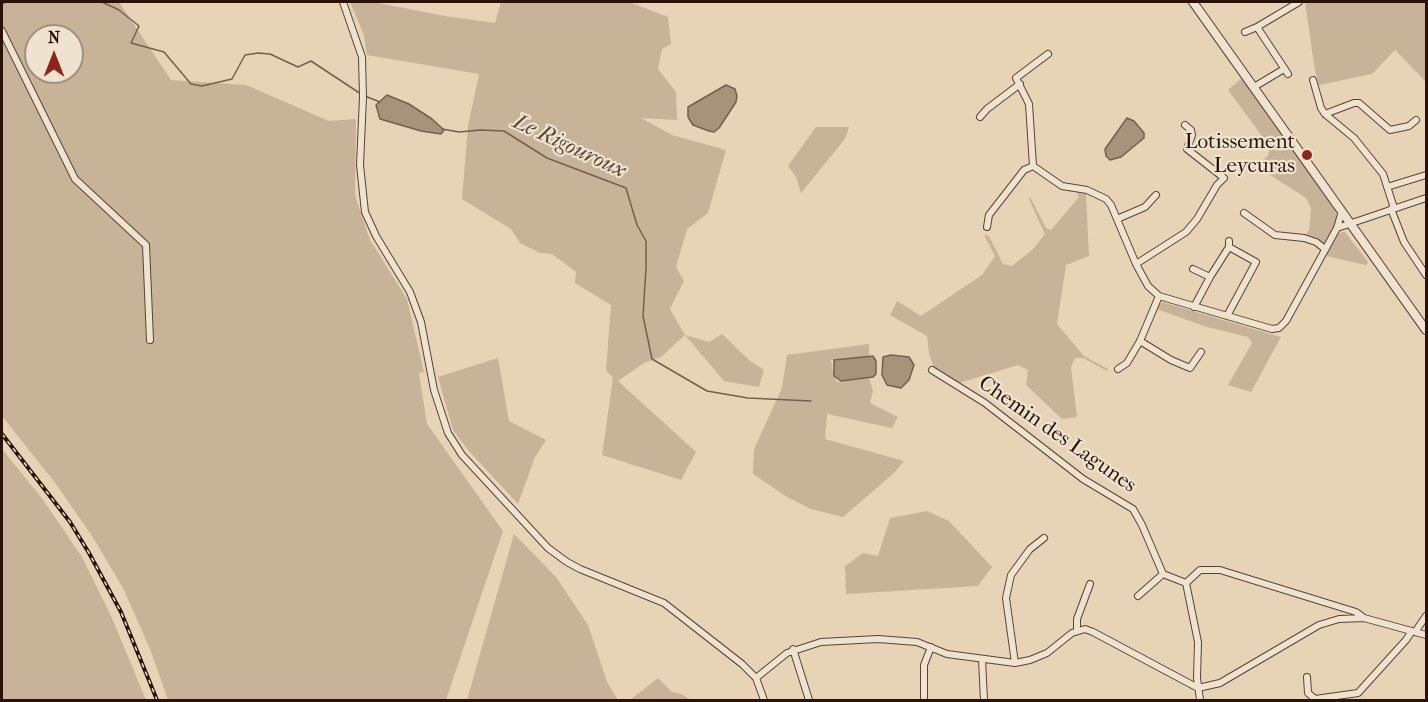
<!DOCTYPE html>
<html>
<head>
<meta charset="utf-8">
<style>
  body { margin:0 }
  #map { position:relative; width:1428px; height:702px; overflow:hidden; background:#e7d4b6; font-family:"IM FELL French Canon",serif }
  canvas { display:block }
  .frame { position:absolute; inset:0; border:3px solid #2b1207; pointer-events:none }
  .north { position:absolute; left:24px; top:24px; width:60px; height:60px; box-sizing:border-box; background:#efe3d0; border:2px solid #a18f80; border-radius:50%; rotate:0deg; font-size:16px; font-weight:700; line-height:24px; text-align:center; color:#2b1207 }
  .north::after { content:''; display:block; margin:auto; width:21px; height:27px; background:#8f2418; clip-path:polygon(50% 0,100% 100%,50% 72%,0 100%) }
</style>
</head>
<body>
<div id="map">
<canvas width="1428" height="702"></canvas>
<div class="frame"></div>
<div class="north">N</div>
</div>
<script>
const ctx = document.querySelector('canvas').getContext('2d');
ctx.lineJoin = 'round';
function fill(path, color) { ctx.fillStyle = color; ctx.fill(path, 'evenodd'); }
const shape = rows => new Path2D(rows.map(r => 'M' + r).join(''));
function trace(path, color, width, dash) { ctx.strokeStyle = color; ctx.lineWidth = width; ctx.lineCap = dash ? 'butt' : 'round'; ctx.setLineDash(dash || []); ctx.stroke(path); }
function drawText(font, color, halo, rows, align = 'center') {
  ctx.font = font + ' "IM FELL French Canon",serif'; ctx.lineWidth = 4.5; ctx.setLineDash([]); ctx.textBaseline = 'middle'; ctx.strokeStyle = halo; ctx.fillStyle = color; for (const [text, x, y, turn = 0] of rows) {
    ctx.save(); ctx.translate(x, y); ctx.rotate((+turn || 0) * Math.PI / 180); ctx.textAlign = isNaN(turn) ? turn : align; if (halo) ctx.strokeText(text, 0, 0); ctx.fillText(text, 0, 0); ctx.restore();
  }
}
fill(shape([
  [2,2,119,2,171,80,246,85,329,121,356,119,355,195,370,240,407,299,424,372,419,373,427,424,503,531,446,700,168,700,150,649,124,590,94,539,56,484,2,416],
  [36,36,72,36,72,72,36,72],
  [350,2,373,2,445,16,495,23,501,2,629,2,668,17,671,44,662,49,658,69,676,92,677,120,641,118,672,135,726,150,708,213,687,229,676,267,684,281,670,309,685,335,709,342,722,334,749,360,764,370,759,387,724,381,685,335,661,357,644,363,618,381,696,452,681,480,602,455,613,378,606,370,611,305,575,283,576,272,552,254,540,253,520,243,511,229,462,199,468,126,479,74,367,55,364,35],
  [1305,2,1426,2,1426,82,1395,50,1372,74,1319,85,1315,71],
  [1243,75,1294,146,1335,211,1337,219,1335,227,1325,243,1305,236,1309,230,1311,208,1306,198,1270,175,1251,169,1268,156,1270,147,1228,90,1241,79],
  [816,127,849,127,845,139,801,193,796,177,788,166],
  [1077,193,1086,194,1089,256,1066,265,1057,324,1084,356,1108,369,1107,371,1083,358,1075,358,1071,367,1077,417,1062,419,1026,385,1028,370,1018,365,959,383,934,368,929,354,927,336,890,315,897,301,921,316,982,275,995,256,984,235,989,236,1003,264,1012,266,1033,249,1045,234,1029,199,1030,197,1046,228,1051,230,1079,197],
  [1343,232,1345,232,1368,262,1366,265,1326,256,1338,234],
  [1162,302,1281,337,1251,392,1228,385,1252,343,1248,337,1207,327,1156,309],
  [869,344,869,356,831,360,834,376,837,382,869,378,873,391,870,403,898,417,892,428,827,414,825,439,904,461,894,473,843,517,811,509,787,497,753,474,754,449,782,388,787,355],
  [498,358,509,421,546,440,535,457,518,504,468,450,453,430,438,377],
  [2,449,41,497,82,557,112,618,146,700,2,700],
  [927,511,949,521,992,567,978,586,846,594,845,566,863,553,878,556,890,518],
  [514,534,556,577,588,625,607,682,618,700,467,700],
  [658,678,672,692,681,694,691,700,630,700]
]), '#c7b398');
const water = shape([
  [726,85,735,89,737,96,736,102,719,128,714,132,709,131,693,125,688,117,688,107,726,85],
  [387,95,409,104,432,119,444,130,441,134,421,131,380,119,376,105,387,95],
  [1127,118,1134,121,1144,133,1144,138,1121,157,1110,160,1106,156,1105,149,1127,118],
  [891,355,909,357,914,365,909,380,901,388,887,385,882,375,883,357,891,355],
  [873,356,876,361,876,374,873,377,841,381,834,376,834,360,873,356]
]);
fill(water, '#a7927a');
trace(water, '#755f4c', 1.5);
trace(shape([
  [102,2,119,10,139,26,131,43,164,52,191,84,202,86,232,79,245,55,258,53,270,54,298,67,311,61,361,94],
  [2,4,6,2],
  [365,96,380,102],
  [442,129,459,132,480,130,504,131,547,158,626,188,637,225,646,241,646,268,643,316,652,359,707,391,748,398,811,401]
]), '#755f4c', 1.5);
const minor = shape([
  [343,2,362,57,363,97,360,165,365,212,376,236,410,292,421,322,434,390,448,433,462,455,548,548,567,562,580,569,664,603,742,664,756,678,764,700],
  [1257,27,1288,74],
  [2,31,75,179,146,245,150,340],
  [1245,32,1257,27,1299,2],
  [1313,80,1321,108,1325,114,1354,138,1383,174,1394,208],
  [1254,87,1284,69],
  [1325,114,1354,103,1359,103,1390,130,1409,126,1416,120],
  [980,117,987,109,1020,84],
  [1033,166,1029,104,1016,78,1048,54],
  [1387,187,1426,175],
  [1391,209,1404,242,1426,275],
  [1244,213,1275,235,1304,238,1316,242,1325,249],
  [1117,219,1145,207,1156,195],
  [987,227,989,215,1024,170,1033,166,1062,186,1087,190,1106,199,1111,205,1136,264,1148,286,1159,296,1272,329,1279,328,1286,321,1337,228,1342,211],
  [1337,228,1426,198],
  [1136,264,1186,232,1197,219,1217,185,1224,178,1187,149,1192,135,1191,130,1185,125],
  [1193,269,1210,277,1194,307],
  [1210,277,1229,247],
  [1227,316,1256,262,1229,247,1229,241],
  [1140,341,1171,360,1190,368,1201,352],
  [1118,369,1127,363,1140,341,1159,296],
  [932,370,985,403,1083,479,1133,509,1142,525,1163,574],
  [1163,574,1186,583],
  [1186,583,1200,570,1220,570,1356,612,1364,618],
  [1186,583,1198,642,1197,678,1200,700],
  [1138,596,1163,574],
  [1077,631,1077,619,1090,584],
  [1415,632,1426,616],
  [793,649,809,700],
  [982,659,984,700],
  [1015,663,1006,598,1011,575,1030,549,1044,538],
  [1307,677,1308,693,1315,699,1358,693,1406,640,1412,631],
  [756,678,787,653,821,642,878,639,917,642,947,654,1015,663,1030,660,1047,653,1072,633,1085,629,1093,632,1198,688,1220,683,1319,625,1339,619,1364,618,1426,635],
  [924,700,924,665,931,647]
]);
const tertiary = shape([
  [1193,2,1426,330]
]);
trace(minor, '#5a4233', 8);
trace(tertiary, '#5a4233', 10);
trace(minor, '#efe3d0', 6);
trace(tertiary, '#efe3d0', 8);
const rail = shape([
  [2,434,70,522,89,553,121,612,157,700]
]);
trace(rail, '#2b1207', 4);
trace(rail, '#efe3d0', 1.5, [4.5]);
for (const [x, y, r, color] of [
  [1307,155,6,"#8f2418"]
]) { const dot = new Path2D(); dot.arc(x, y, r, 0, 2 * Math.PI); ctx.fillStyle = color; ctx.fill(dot); trace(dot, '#efe3d0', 2); }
drawText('21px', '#2b1207', '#efe3d0', [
  ["Lotissement",1295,143],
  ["Leycuras",1295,167]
], 'right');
drawText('21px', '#2b1207', '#efe3d0', [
  ["Chemin des Lagunes",1057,435,35]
]);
drawText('italic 22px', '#5d4535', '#efe3d0', [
  ["Le Rigouroux",569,147,25]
]);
</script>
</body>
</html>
